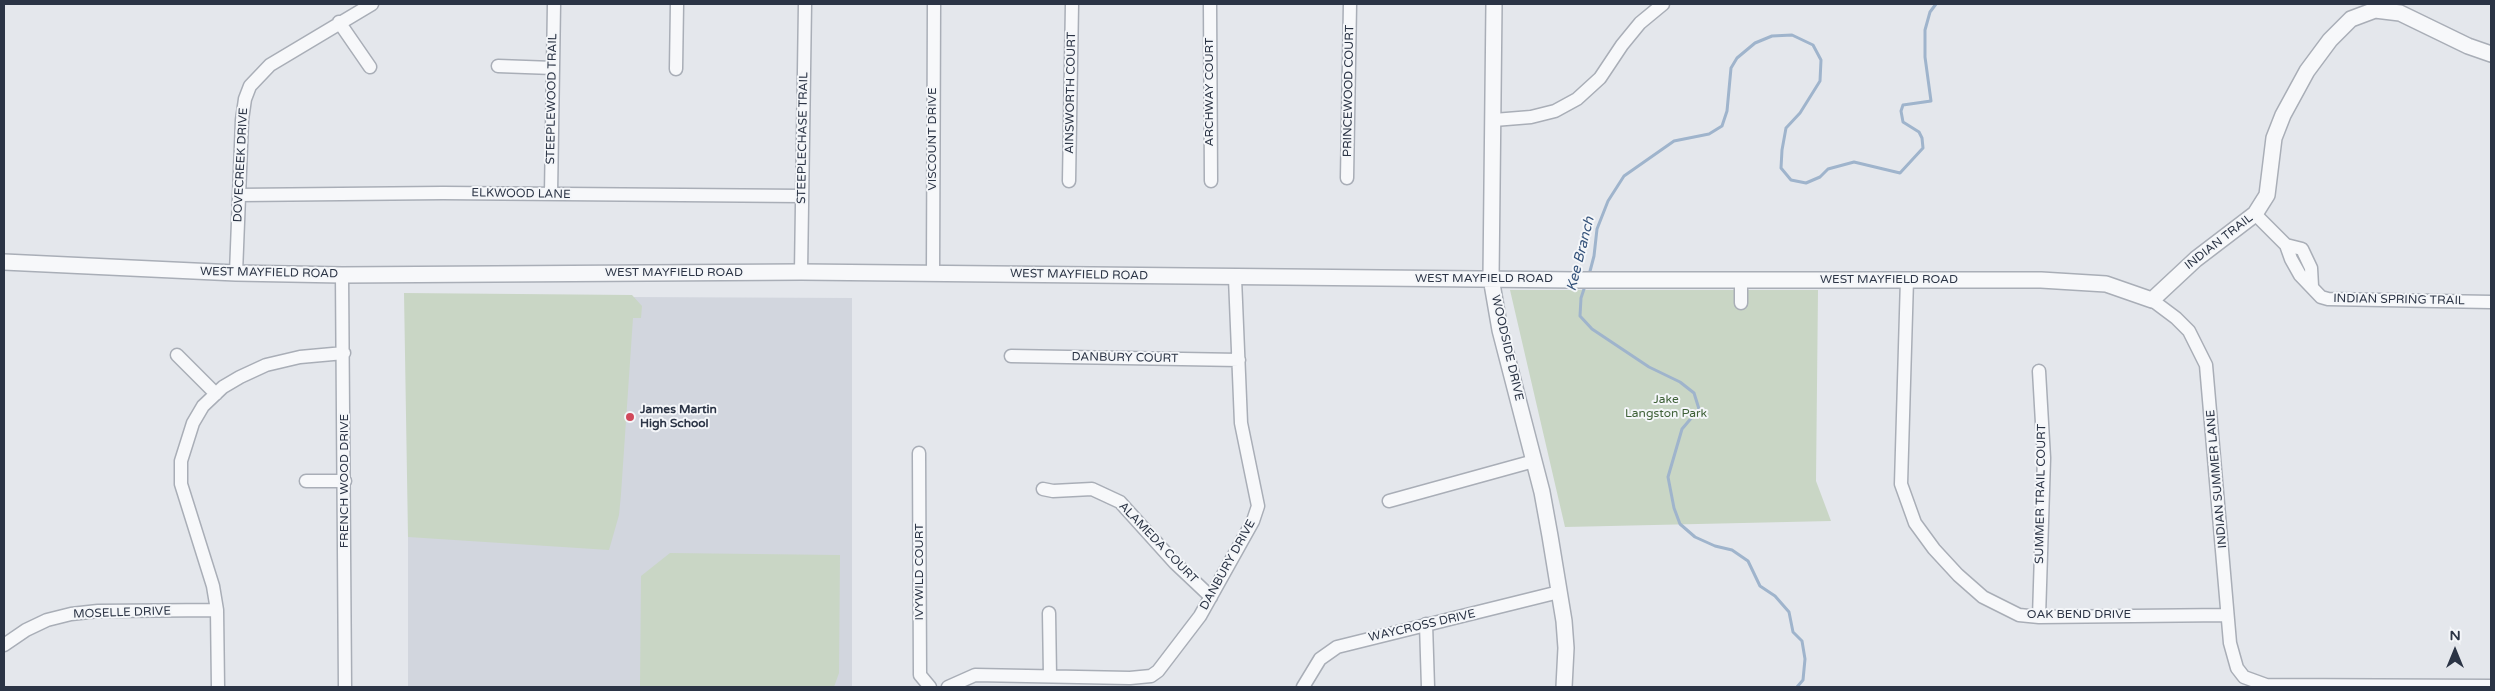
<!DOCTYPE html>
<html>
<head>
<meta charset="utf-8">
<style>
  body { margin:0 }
  #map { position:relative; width:2495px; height:691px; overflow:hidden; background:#e4e7ec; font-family:"Varela Round",sans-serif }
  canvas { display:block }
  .frame { position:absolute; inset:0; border:5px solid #2b3445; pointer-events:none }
  .north { position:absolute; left:2430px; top:626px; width:50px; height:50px; -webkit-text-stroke:4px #f4f6f9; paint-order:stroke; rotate:0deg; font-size:14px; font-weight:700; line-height:20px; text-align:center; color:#2b3445 }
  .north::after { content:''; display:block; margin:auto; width:18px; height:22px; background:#2b3445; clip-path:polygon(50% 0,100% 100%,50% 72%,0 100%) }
</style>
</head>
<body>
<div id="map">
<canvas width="2495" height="691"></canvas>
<div class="frame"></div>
<div class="north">N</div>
</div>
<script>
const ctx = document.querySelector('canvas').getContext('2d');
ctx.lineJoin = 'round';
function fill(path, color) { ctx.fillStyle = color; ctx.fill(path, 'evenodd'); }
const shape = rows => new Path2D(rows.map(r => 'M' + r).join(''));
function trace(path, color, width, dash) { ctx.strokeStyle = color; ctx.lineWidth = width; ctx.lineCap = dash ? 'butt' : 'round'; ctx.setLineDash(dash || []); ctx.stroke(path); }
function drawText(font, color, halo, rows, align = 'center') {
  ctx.font = font + ' "Varela Round",sans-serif'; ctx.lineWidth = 4; ctx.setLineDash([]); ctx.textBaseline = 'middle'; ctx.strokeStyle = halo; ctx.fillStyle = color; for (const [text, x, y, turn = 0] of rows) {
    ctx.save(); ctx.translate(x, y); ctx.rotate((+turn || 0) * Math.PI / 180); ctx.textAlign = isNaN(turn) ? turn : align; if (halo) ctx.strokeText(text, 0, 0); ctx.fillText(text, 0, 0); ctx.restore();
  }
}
fill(shape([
  [408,296,852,298,852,687,408,687]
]), '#d2d6de');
fill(shape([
  [1510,290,1818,290,1816,481,1831,521,1565,527],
  [404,293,632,295,642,306,641,318,633,318,621,494,619,515,609,550,408,537],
  [670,553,840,555,839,673,834,687,640,687,641,576]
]), '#c9d6c5');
trace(shape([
  [1589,275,1594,256,1597,229,1608,201,1624,176,1674,141,1709,134,1722,126,1727,111,1731,68,1737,58,1755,43,1772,36,1792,35,1813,45,1821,60,1820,81,1800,113,1786,128,1782,150,1781,168,1791,180,1806,183,1820,177,1828,169,1854,162,1900,173,1923,148,1922,138,1919,132,1903,122,1901,111,1903,105,1931,101,1925,57,1925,30,1930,12,1936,4],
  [1585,286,1581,298,1580,316,1592,329,1649,367,1680,382,1694,393,1699,409,1682,429,1668,477,1674,508,1680,524,1695,537,1715,546,1732,550,1748,561,1760,586,1775,596,1789,612,1793,632,1802,641,1805,659,1803,680,1797,687]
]), '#9fb4cc', 3);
const minor = shape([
  [1210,4,1211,181],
  [339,22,370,67],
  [498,66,553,68],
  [676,69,677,4],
  [1494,120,1531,117,1555,111,1577,99,1600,78,1622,45,1640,23,1663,4],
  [1347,178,1350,4],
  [1069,181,1072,4],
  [551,194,554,4],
  [239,195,443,193,802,196],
  [2255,214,2286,245,2291,259,2300,275,2321,297,2328,299,2491,302],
  [2286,245,2302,249,2311,268,2312,286],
  [801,272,805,4],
  [236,273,242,120,245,99,250,86,270,65,372,4],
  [933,274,934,4],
  [342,275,345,687],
  [1907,279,1901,484,1915,523,1934,549,1958,575,1983,597,2019,615,2039,617,2227,615],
  [1741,280,1741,303],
  [2152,300,2176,318,2189,331,2206,365,2230,643,2237,668,2244,677,2266,685,2491,686],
  [177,355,216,394],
  [1011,356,1239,360],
  [2039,371,2044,458,2039,617],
  [919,453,920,675,930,687],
  [306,481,345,481],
  [1043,489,1053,491,1092,489,1120,502,1175,563,1211,597],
  [1389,501,1534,461],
  [1049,613,1050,676],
  [1426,624,1428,687],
  [4,645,26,630,47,620,71,614,98,611,217,610],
  [218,687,217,610,213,586,181,484,181,461,193,423,203,406,223,387,240,377,266,365,300,357,344,353],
  [948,687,975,675,1130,678,1151,676,1158,671,1200,616,1253,521,1258,506,1241,423,1235,278],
  [1303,687,1320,659,1337,647,1559,592]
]);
const tertiary = shape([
  [1494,4,1491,278,1500,330,1542,492,1550,536,1564,621,1566,648,1564,687],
  [4,262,236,273,342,275,801,272,1575,280,2041,280,2106,284,2152,300,2196,259,2255,214,2267,195,2274,138,2283,115,2307,71,2330,40,2351,19,2375,10,2400,13,2468,46,2491,54]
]);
trace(minor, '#a9aeb7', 15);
trace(tertiary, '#a9aeb7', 18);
trace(minor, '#f7f8fa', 12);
trace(tertiary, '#f7f8fa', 15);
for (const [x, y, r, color] of [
  [630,417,5,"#d1495b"]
]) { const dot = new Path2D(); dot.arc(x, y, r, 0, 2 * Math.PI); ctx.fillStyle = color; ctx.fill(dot); trace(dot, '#f4f6f9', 2); }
drawText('12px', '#2b3445', '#f4f6f9', [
  ["PRINCEWOOD COURT",1349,91,-89],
  ["ARCHWAY COURT",1210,92,-90],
  ["AINSWORTH COURT",1071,93,-89],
  ["STEEPLEWOOD TRAIL",552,99,-89],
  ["STEEPLECHASE TRAIL",803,138,-89],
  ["VISCOUNT DRIVE",933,139,-90],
  ["DOVECREEK DRIVE",241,165,-87],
  ["ELKWOOD LANE",521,194,1],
  ["INDIAN TRAIL",2219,242,-38],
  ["WEST MAYFIELD ROAD",269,273,1],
  ["WEST MAYFIELD ROAD",674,273],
  ["WEST MAYFIELD ROAD",1079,275,1],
  ["WEST MAYFIELD ROAD",1484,279],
  ["WEST MAYFIELD ROAD",1889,280],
  ["INDIAN SPRING TRAIL",2399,300,1],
  ["WOODSIDE DRIVE",1507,348,77],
  ["DANBURY COURT",1125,358,1],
  ["INDIAN SUMMER LANE",2217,479,-95],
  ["FRENCH WOOD DRIVE",345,481,-90],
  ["SUMMER TRAIL COURT",2041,494,-89],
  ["ALAMEDA COURT",1158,543,46],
  ["DANBURY DRIVE",1228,565,-61],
  ["IVYWILD COURT",920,572,-90],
  ["MOSELLE DRIVE",122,613,-2],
  ["OAK BEND DRIVE",2079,615],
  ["WAYCROSS DRIVE",1422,626,-13]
]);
drawText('12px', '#3f6138', '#f4f6f9', [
  ["Jake",1666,400],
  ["Langston Park",1666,414]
]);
drawText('bold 12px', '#2b3445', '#f4f6f9', [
  ["James Martin",640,410],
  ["High School",640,424]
], 'left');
drawText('italic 14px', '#34527a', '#f4f6f9', [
  ["Kee Branch",1581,254,-76]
]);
</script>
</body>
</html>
